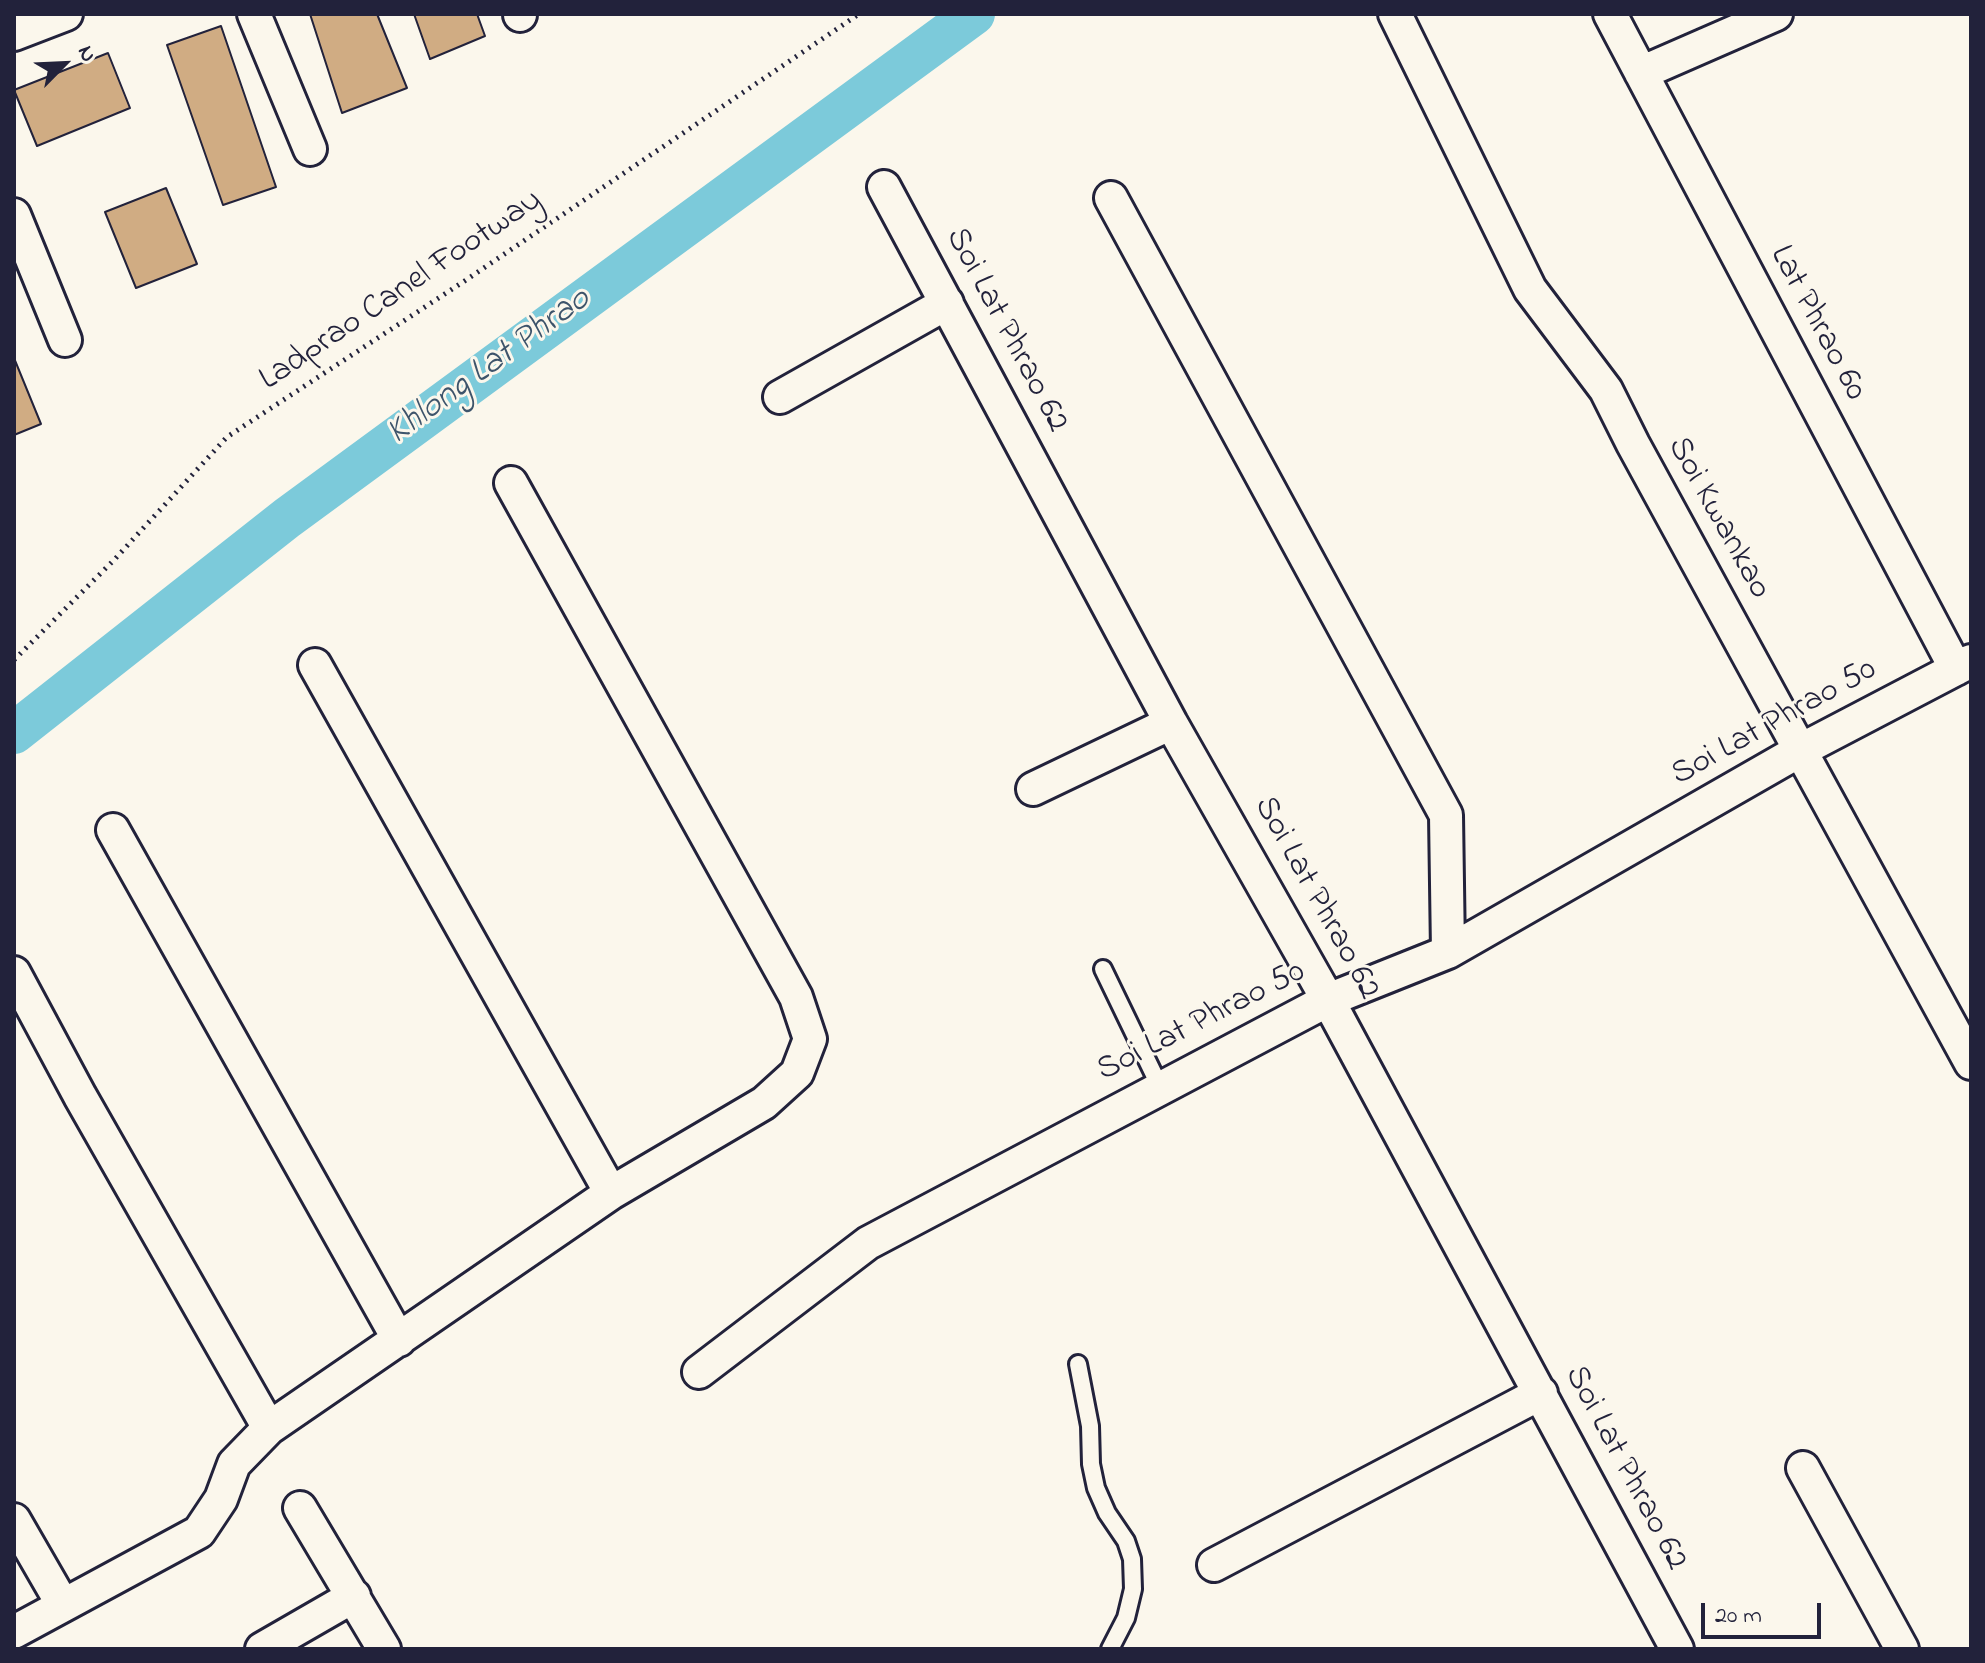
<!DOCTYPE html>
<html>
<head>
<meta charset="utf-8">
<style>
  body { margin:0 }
  #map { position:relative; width:1985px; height:1663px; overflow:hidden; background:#fbf7ec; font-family:"Indie Flower",sans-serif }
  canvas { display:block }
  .frame { position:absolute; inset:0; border:16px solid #22223b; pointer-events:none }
  .north { position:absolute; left:24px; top:24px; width:80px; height:80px; -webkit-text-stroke:6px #fbf7ec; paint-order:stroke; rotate:66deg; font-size:22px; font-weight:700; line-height:32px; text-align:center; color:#22223b }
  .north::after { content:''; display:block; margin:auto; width:28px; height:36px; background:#22223b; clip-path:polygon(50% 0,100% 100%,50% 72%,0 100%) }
  .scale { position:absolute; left:1701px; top:1603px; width:120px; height:36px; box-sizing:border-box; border:4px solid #22223b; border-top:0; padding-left:10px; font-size:24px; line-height:28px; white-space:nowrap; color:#22223b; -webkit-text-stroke:6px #fbf7ec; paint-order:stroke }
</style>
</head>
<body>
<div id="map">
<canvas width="1985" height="1663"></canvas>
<div class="frame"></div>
<div class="north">N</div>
<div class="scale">20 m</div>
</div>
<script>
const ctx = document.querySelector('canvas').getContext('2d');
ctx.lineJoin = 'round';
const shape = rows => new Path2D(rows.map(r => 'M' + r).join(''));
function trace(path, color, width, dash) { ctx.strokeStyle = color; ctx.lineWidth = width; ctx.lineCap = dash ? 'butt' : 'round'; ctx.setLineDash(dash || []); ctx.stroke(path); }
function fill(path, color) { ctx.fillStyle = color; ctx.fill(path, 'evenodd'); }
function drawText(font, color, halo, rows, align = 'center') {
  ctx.font = font + ' "Indie Flower",sans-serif'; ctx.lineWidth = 6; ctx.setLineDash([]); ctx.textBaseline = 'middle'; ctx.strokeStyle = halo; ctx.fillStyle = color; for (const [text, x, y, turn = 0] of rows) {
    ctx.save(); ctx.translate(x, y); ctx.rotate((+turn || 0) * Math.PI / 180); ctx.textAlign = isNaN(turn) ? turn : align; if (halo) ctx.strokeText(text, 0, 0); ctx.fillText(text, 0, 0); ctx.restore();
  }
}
trace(shape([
  [14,733,287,518,974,14]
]), '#7ccada', 42);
const building = shape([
  [310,14,377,14,407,88,342,113,310,14],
  [414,14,477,14,485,36,430,59,414,14],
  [221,26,276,187,223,205,167,45,221,26],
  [108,53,130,108,37,146,14,90,108,53],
  [166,188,197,264,136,288,105,212,166,188],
  [14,358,41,424,14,435,14,358]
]);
fill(building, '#d0ac83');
trace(building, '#22223b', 2);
const service = shape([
  [1103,969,1160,1087],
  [1078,1364,1090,1426,1091,1464,1096,1488,1107,1513,1126,1541,1132,1559,1133,1589,1126,1618,1110,1649]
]);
const minor = shape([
  [254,14,310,149],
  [520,14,520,15],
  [1395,14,1530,289,1606,390,1633,444,1971,1063],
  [1610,14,1956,669],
  [14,34,66,14],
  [1641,73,1776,14],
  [884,187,1171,723,1328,1000,1677,1649],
  [1111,198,1446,815,1448,952],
  [14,215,65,340],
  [780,397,947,303],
  [315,665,611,1193],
  [1033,789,1171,723],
  [113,830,399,1340],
  [14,973,80,1096,269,1428],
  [699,1372,868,1243,1328,1000,1448,952,1799,751,1971,661],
  [1803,1468,1902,1649],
  [300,1508,384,1649],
  [14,1520,63,1605],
  [1214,1565,1541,1393],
  [14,1632,199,1532,221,1499,234,1464,269,1428,611,1193,764,1103,797,1073,810,1039,796,997,511,483],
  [262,1649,354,1596]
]);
trace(service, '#22223b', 22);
trace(minor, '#22223b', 38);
trace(shape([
  [14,660,114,560,227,437,466,280,859,14]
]), '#22223b', 5, [2, 6]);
trace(service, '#fbf7ec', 16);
trace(minor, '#fbf7ec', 32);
drawText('34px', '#22223b', '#fbf7ec', [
  ["Ladprao Canel Footway",402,292,-34],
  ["Lat Phrao 60",1816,324,62],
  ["Soi Lat Phrao 62",1005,331,62],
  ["Soi Kwankao",1717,519,61],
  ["Soi Lat Phrao 50",1775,724,-29],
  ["Soi Lat Phrao 62",1315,899,61],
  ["Soi Lat Phrao 50",1202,1023,-27],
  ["Soi Lat Phrao 62",1624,1469,62]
]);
drawText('italic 36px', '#3d546b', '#fbf7ec', [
  ["Khlong Lat Phrao",490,368,-36]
]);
</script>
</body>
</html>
